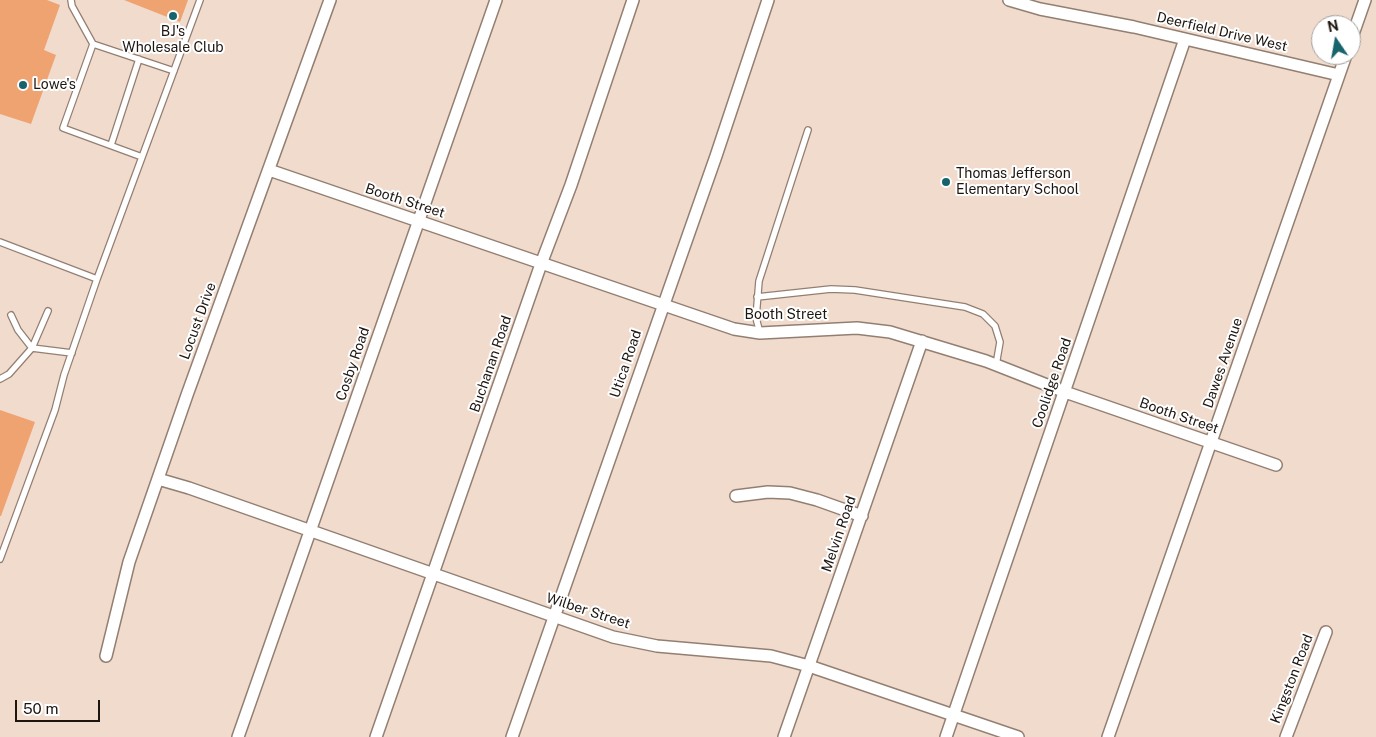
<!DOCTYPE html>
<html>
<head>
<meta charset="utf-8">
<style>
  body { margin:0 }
  #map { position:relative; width:1376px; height:737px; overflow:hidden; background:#f1dbcd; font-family:"Public Sans",sans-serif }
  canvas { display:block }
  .north { position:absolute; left:1311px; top:15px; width:50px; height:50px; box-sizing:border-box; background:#fff; border:1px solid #a5a19f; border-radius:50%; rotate:348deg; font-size:14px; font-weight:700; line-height:20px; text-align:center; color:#1d1510 }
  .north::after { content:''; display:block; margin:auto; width:18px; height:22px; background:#17646c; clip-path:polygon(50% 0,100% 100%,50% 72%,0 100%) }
  .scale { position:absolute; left:15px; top:700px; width:85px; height:22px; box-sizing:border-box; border:2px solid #1d1510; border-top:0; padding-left:6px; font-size:15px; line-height:18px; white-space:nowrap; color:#1d1510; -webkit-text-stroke:4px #fff; paint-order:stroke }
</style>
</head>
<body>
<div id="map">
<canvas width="1376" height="737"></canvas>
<div class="north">N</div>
<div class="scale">50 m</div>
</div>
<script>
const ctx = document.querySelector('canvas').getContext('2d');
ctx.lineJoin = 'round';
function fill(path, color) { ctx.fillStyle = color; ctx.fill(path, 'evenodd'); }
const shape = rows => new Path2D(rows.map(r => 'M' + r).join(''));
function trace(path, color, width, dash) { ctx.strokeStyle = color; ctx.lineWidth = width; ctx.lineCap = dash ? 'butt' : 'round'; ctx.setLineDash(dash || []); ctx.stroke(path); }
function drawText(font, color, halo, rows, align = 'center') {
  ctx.font = font + ' "Public Sans",sans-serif'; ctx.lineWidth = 4; ctx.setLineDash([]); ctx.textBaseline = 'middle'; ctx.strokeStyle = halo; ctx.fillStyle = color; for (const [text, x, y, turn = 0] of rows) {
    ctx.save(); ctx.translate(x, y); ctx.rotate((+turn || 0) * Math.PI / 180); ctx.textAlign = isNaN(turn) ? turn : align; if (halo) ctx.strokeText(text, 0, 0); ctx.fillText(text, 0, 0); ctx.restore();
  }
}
fill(shape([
  [0,0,47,0,60,5,44,50,56,55,31,124,0,114],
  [124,0,188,0,180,22],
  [0,410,35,422,1,516,0,516]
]), '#efa371');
const lane = shape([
  [71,0,72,6,93,44],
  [111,145,139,59],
  [142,157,63,128,93,44,174,71],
  [0,242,97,279],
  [757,297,831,289,855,290,965,307,983,314,995,326,1000,342,996,365],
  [11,315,18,330,32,348],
  [760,333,756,318,759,281,808,130],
  [32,348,48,311],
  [0,379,9,374,32,348,72,353],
  [0,559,55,410,64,375,97,279,200,0]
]);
const street = shape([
  [1009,0,1040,9,1134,27,1339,75],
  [1351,40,1365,0],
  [269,170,734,329,760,333,857,328,890,332,986,361,1065,392,1276,465],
  [158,479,189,488,613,637,657,646,771,656,809,666,1018,737],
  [736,496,768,492,790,493,817,500,862,516],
  [106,656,129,562,187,395,330,0],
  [238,737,496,0],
  [376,737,541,264,571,185,633,0],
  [512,737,716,156,768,0],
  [784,737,922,341],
  [946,737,1185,39],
  [1108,737,1346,55],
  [1286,737,1326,632]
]);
trace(lane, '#937f72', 8);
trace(street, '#937f72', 14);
trace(lane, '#fff', 5.5);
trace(street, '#fff', 11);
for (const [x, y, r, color] of [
  [173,16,5,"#17646c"],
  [23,85,5,"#17646c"],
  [946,182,5,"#17646c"]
]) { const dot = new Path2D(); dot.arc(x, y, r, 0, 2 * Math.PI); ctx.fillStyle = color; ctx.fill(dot); trace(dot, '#fff', 2); }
drawText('14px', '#1d1510', '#fff', [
  ["BJ's",173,32,"center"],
  ["Wholesale Club",173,48,"center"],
  ["Lowe's",33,85],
  ["Thomas Jefferson",956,174],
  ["Elementary School",956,190]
], 'left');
drawText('14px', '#1d1510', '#fff', [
  ["Deerfield Drive West",1222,32,13],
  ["Booth Street",405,201,18],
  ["Booth Street",786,315],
  ["Locust Drive",198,321,-70],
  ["Dawes Avenue",1223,363,-71],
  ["Cosby Road",353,364,-71],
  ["Buchanan Road",491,364,-71],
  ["Utica Road",626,364,-71],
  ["Coolidge Road",1052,383,-71],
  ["Booth Street",1179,416,19],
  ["Melvin Road",839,534,-71],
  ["Wilber Street",588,611,18],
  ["Kingston Road",1292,679,-69]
]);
</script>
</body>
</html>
